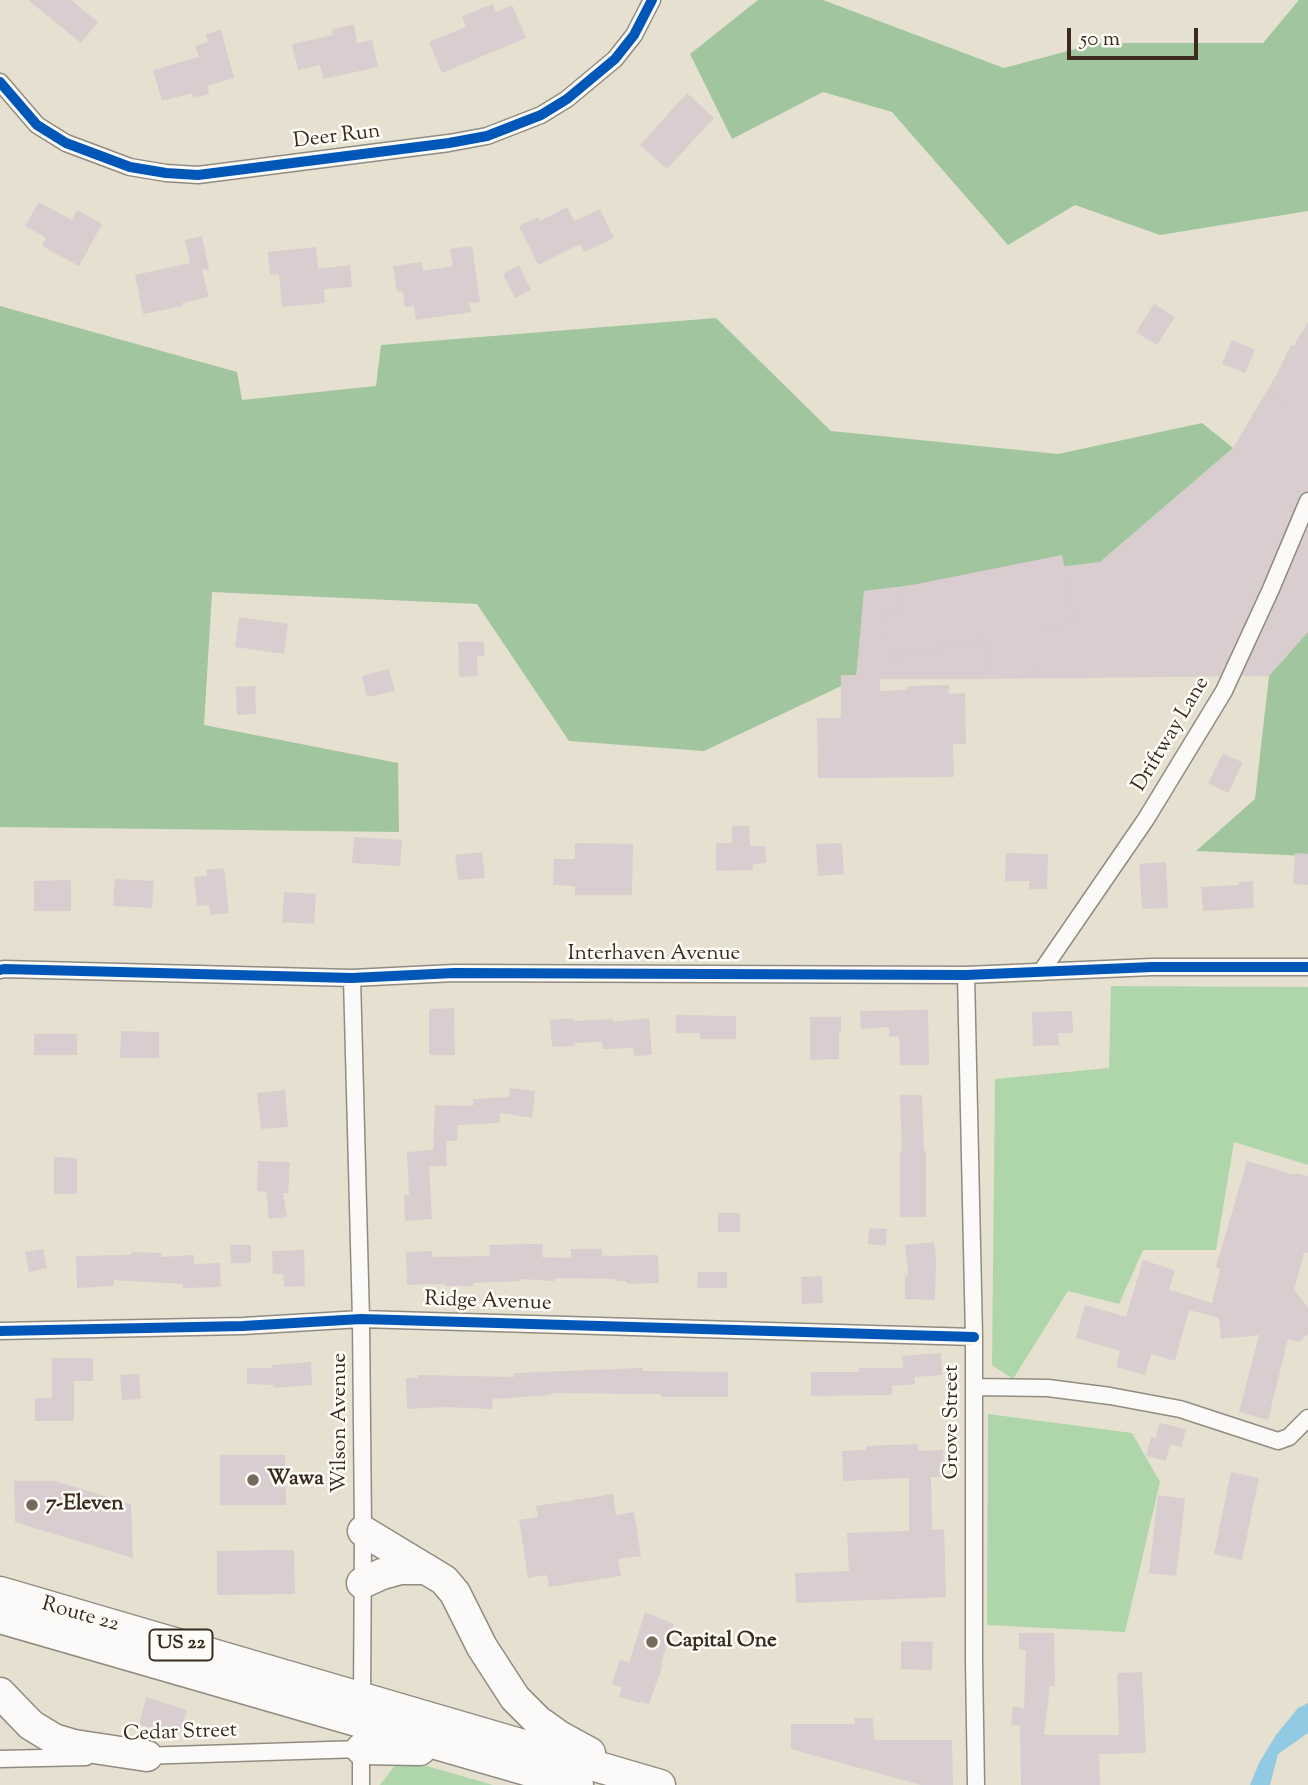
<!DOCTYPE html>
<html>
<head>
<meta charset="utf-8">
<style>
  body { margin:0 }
  #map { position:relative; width:1308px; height:1785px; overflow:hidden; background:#e6e0d0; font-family:"Sorts Mill Goudy",serif }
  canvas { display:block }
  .scale { position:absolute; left:1067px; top:28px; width:131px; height:32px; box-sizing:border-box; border:4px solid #3b2a1e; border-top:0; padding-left:9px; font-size:21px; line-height:24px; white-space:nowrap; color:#3b2a1e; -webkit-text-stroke:5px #fdfcf7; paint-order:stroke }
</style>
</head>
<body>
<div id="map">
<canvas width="1308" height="1785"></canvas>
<div class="scale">50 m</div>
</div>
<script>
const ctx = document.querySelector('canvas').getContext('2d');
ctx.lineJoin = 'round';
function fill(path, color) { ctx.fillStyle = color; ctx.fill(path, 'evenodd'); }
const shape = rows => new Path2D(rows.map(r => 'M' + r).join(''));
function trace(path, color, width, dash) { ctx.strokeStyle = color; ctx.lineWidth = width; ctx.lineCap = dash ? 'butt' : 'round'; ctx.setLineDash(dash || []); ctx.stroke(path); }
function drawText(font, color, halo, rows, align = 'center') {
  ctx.font = font + ' "Sorts Mill Goudy",serif'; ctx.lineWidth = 5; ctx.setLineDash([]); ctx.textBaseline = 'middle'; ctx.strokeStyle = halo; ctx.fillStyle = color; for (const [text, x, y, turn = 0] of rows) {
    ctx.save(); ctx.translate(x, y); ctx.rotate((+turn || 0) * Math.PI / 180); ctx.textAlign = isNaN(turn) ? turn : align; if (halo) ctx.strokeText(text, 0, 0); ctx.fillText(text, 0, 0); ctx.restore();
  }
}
fill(shape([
  [1308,322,1308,632,1269,676,973,679,856,679,863,591,1100,562,1233,448]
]), '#d9cdcf');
fill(shape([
  [1111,986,1308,987,1308,1165,1234,1142,1216,1250,1143,1250,1119,1304,1068,1291,1013,1379,992,1365,995,1079,1109,1068],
  [988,1414,1132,1433,1160,1482,1125,1632,987,1625],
  [396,1764,420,1764,493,1785,380,1785]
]), '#afd6aa');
fill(shape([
  [758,0,823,0,1004,68,1098,43,1263,43,1299,0,1308,0,1308,211,1160,235,1075,205,1008,245,892,112,823,92,732,139,690,54],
  [0,306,237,372,242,400,376,386,381,345,716,318,831,431,1058,454,1202,423,1233,448,1100,562,864,591,856,679,704,751,569,741,477,604,212,592,204,725,398,763,399,832,0,827],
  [1308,632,1308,856,1196,851,1255,799,1269,676]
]), '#a1c69f');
fill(shape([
  [1308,1703,1308,1733,1278,1754,1270,1785,1250,1785,1259,1763,1276,1735,1298,1708]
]), '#91cae2');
fill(shape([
  [28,0,71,0,98,22,81,43],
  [493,4,496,12,512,5,526,38,442,73,429,42,466,27,462,16],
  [354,25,357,43,372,40,378,67,323,79,320,65,298,70,292,44,333,35,332,29],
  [221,30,234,78,207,86,209,94,193,98,192,93,162,101,153,70,199,57,195,46,208,42,206,34],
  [687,93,714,118,667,169,640,145],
  [39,202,72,220,77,210,102,224,79,266,42,246,46,238,25,226],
  [567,207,574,221,600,209,614,238,584,252,580,244,538,265,519,226,538,217,540,221],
  [202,236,209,269,202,270,209,297,182,303,183,306,143,314,135,275,190,263,185,240],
  [472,246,480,302,469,303,471,312,416,320,414,306,405,307,403,291,397,292,393,266,422,262,423,271,453,266,450,249],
  [316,247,318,269,350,265,352,287,324,289,325,303,282,307,279,274,270,275,268,252],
  [519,265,531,290,515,298,503,274],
  [1154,304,1175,317,1157,345,1136,332],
  [1308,325,1308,381,1300,377,1287,403,1267,394,1291,345,1297,348],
  [1232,340,1255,350,1245,373,1222,364],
  [1062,555,1076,621,1044,628,1050,670,992,679,986,639,891,658,882,612,901,608,897,588],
  [239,617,288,624,284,654,235,647],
  [458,642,484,642,485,656,477,656,478,676,459,677],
  [389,669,395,691,367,697,362,676],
  [841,675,880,675,880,691,907,690,907,686,949,685,949,694,965,693,966,744,953,744,954,777,818,778,817,718,841,718],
  [255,686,256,714,237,715,236,687],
  [1223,753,1243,763,1228,793,1208,783],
  [732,826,749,826,750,846,765,846,766,863,753,864,753,870,716,871,716,843,732,843],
  [354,837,402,840,400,866,352,863],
  [575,843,633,844,632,895,575,895,575,886,553,885,554,859,575,859],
  [842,843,844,874,818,876,816,844],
  [482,852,485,878,458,880,455,855],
  [1006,853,1048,854,1047,889,1029,889,1029,881,1005,881],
  [1295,853,1308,854,1308,885,1293,884],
  [1166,862,1168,908,1142,909,1139,864],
  [224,868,229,913,210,915,209,905,197,906,194,877,207,876,206,870],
  [115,879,154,881,152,908,113,906],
  [71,880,71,911,34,911,34,881],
  [1253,881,1254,908,1203,911,1201,887,1239,885,1238,882],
  [284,892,316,894,314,924,282,922],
  [454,1008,455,1055,429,1055,429,1009],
  [928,1010,929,1065,900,1065,899,1036,889,1037,889,1027,861,1029,860,1011],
  [1072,1011,1073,1033,1058,1033,1059,1045,1033,1046,1032,1012],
  [676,1015,736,1016,736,1039,700,1039,700,1033,676,1033],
  [810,1017,841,1017,841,1033,839,1033,839,1059,810,1060],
  [573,1018,573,1021,613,1019,613,1022,649,1018,652,1055,634,1056,633,1048,603,1049,602,1042,575,1043,575,1046,552,1047,550,1020],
  [121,1031,159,1032,159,1058,120,1058],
  [34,1034,77,1034,77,1055,34,1055],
  [510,1088,535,1091,532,1118,500,1113,500,1123,458,1125,457,1141,446,1141,447,1166,429,1166,432,1219,405,1221,404,1195,409,1195,407,1152,433,1150,435,1105,473,1106,473,1099,509,1097],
  [285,1090,288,1127,261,1129,257,1093],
  [900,1095,922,1095,924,1151,926,1151,926,1217,900,1217,900,1151,902,1151],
  [54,1157,77,1158,77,1194,54,1194],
  [258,1161,290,1162,288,1193,283,1193,287,1217,269,1219,266,1192,257,1191],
  [1247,1161,1295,1175,1295,1173,1308,1176,1308,1253,1304,1252,1294,1290,1308,1307,1308,1334,1299,1342,1288,1339,1268,1420,1239,1412,1259,1335,1221,1339,1219,1318,1189,1310,1175,1361,1151,1354,1145,1375,1116,1367,1120,1351,1076,1338,1085,1305,1126,1317,1143,1260,1175,1270,1169,1290,1212,1303,1220,1269,1216,1267],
  [718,1213,740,1213,740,1232,718,1232],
  [869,1228,887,1229,886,1246,868,1244],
  [934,1242,936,1258,935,1300,905,1299,905,1275,908,1275,905,1245],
  [532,1244,543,1244,542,1257,571,1258,571,1249,602,1249,602,1256,658,1255,659,1283,627,1284,626,1281,615,1281,615,1279,555,1278,555,1281,520,1279,520,1281,474,1283,474,1286,445,1286,445,1284,407,1285,406,1252,432,1251,432,1257,490,1256,489,1245],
  [230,1245,251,1245,251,1263,231,1263],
  [43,1249,47,1268,29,1272,25,1252],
  [304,1250,305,1286,284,1287,283,1274,273,1274,272,1251],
  [131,1252,161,1253,161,1257,194,1255,194,1264,220,1263,221,1287,183,1288,183,1284,114,1280,114,1286,77,1288,76,1256,131,1255],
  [698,1272,727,1272,727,1288,697,1288],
  [822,1276,823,1303,802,1304,801,1277],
  [941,1353,942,1375,915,1377,915,1384,892,1386,892,1395,811,1396,811,1372,859,1372,859,1368,903,1368,902,1356],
  [52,1358,93,1358,93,1381,74,1381,74,1421,35,1421,35,1398,52,1398],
  [311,1362,312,1385,274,1388,273,1385,247,1384,247,1368,272,1368,272,1365],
  [643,1368,643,1371,728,1372,728,1397,661,1397,661,1394,551,1393,551,1395,493,1399,492,1409,444,1407,407,1409,406,1378,418,1378,418,1375,514,1377,514,1373],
  [139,1374,141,1399,122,1400,120,1375],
  [1159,1423,1186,1429,1181,1447,1170,1444,1166,1461,1146,1456,1151,1437,1156,1438],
  [918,1444,918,1451,943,1450,944,1477,931,1477,932,1530,944,1529,946,1597,796,1603,795,1573,849,1571,847,1533,909,1531,909,1478,843,1481,842,1451,866,1450,866,1446],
  [220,1455,285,1455,286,1505,220,1505],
  [1231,1472,1259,1478,1242,1560,1214,1554],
  [14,1481,55,1481,131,1504,133,1558,15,1522],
  [613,1494,616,1515,634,1512,641,1556,618,1559,621,1576,549,1587,547,1575,528,1578,519,1520,538,1517,536,1506],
  [1158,1495,1185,1499,1176,1576,1149,1573],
  [294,1550,295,1594,217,1595,217,1551],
  [645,1612,674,1624,661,1664,663,1665,649,1704,640,1702,640,1703,619,1697,622,1687,612,1684,620,1659,629,1663],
  [1019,1633,1054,1633,1055,1686,1050,1686,1044,1735,1119,1735,1117,1673,1142,1672,1146,1753,1099,1754,1100,1785,1021,1785,1020,1726,1011,1725,1013,1706,1024,1708,1026,1650,1019,1650],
  [901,1641,933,1642,932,1670,901,1669],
  [146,1697,187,1710,181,1728,173,1726,171,1731,139,1725],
  [854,1718,873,1718,874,1740,952,1740,953,1785,921,1785,791,1749,791,1724,855,1724]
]), '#d9cdcf');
const street = shape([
  [0,82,37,125,66,143,130,167,166,173,198,175,449,143,487,136,541,115,567,99,615,59,634,35,652,0],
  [0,970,4,969,352,978,454,973,966,975,1152,967,1308,967],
  [1041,972,1146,819,1224,691,1271,589,1308,501],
  [966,975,974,1337,974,1662,976,1785],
  [352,978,361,1319,363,1531,362,1703],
  [0,1331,243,1326,361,1319,974,1337],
  [975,1387,1048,1388,1110,1396,1180,1409,1278,1441,1289,1437,1308,1418],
  [140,1756,361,1749],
  [0,1759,86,1757],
  [361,1785,361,1743]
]);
const highway = shape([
  [363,1531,444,1580,455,1593,482,1647,515,1698,538,1721,559,1736,590,1753],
  [362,1583,382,1574,400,1569,426,1569],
  [0,1592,660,1785],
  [0,1618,578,1785],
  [0,1693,31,1725,54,1739,74,1745,147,1756],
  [361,1749,420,1750]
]);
trace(street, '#918c82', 19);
trace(highway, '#918c82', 33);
trace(street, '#fbfaf8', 16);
trace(highway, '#fbfaf8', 30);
trace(shape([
  [0,82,37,125,66,143,130,167,166,173,198,175,449,143,487,136,541,115,567,99,615,59,634,35,652,0],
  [0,970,4,969,352,978,454,973,966,975,1152,967,1308,967],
  [0,1331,243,1326,361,1319,974,1337]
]), '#0057b8', 10);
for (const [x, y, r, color] of [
  [253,1480,7,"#776a5c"],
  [32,1505,7,"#776a5c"],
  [652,1642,7,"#776a5c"]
]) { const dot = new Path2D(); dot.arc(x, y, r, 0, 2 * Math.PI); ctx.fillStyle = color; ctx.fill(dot); trace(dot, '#fdfcf7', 2.5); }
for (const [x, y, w] of [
  [181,1645,63]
]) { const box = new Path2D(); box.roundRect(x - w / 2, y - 15.5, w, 31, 5); ctx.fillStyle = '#fdfcf7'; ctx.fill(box); trace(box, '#3b2a1e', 2); }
drawText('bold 19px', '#3b2a1e', null, [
  ["US 22",181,1645]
]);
drawText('21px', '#3b2a1e', '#fdfcf7', [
  ["Deer Run",337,138,-7],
  ["Driftway Lane",1172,735,-59],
  ["Interhaven Avenue",654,955],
  ["Ridge Avenue",488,1303,2],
  ["Grove Street",953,1422,-90],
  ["Wilson Avenue",341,1423,-90],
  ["Route 22",80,1616,16],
  ["Cedar Street",180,1734,-2]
]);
drawText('bold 21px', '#3b2a1e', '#fdfcf7', [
  ["Wawa",267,1480],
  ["7-Eleven",46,1505],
  ["Capital One",666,1642]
], 'left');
</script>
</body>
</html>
